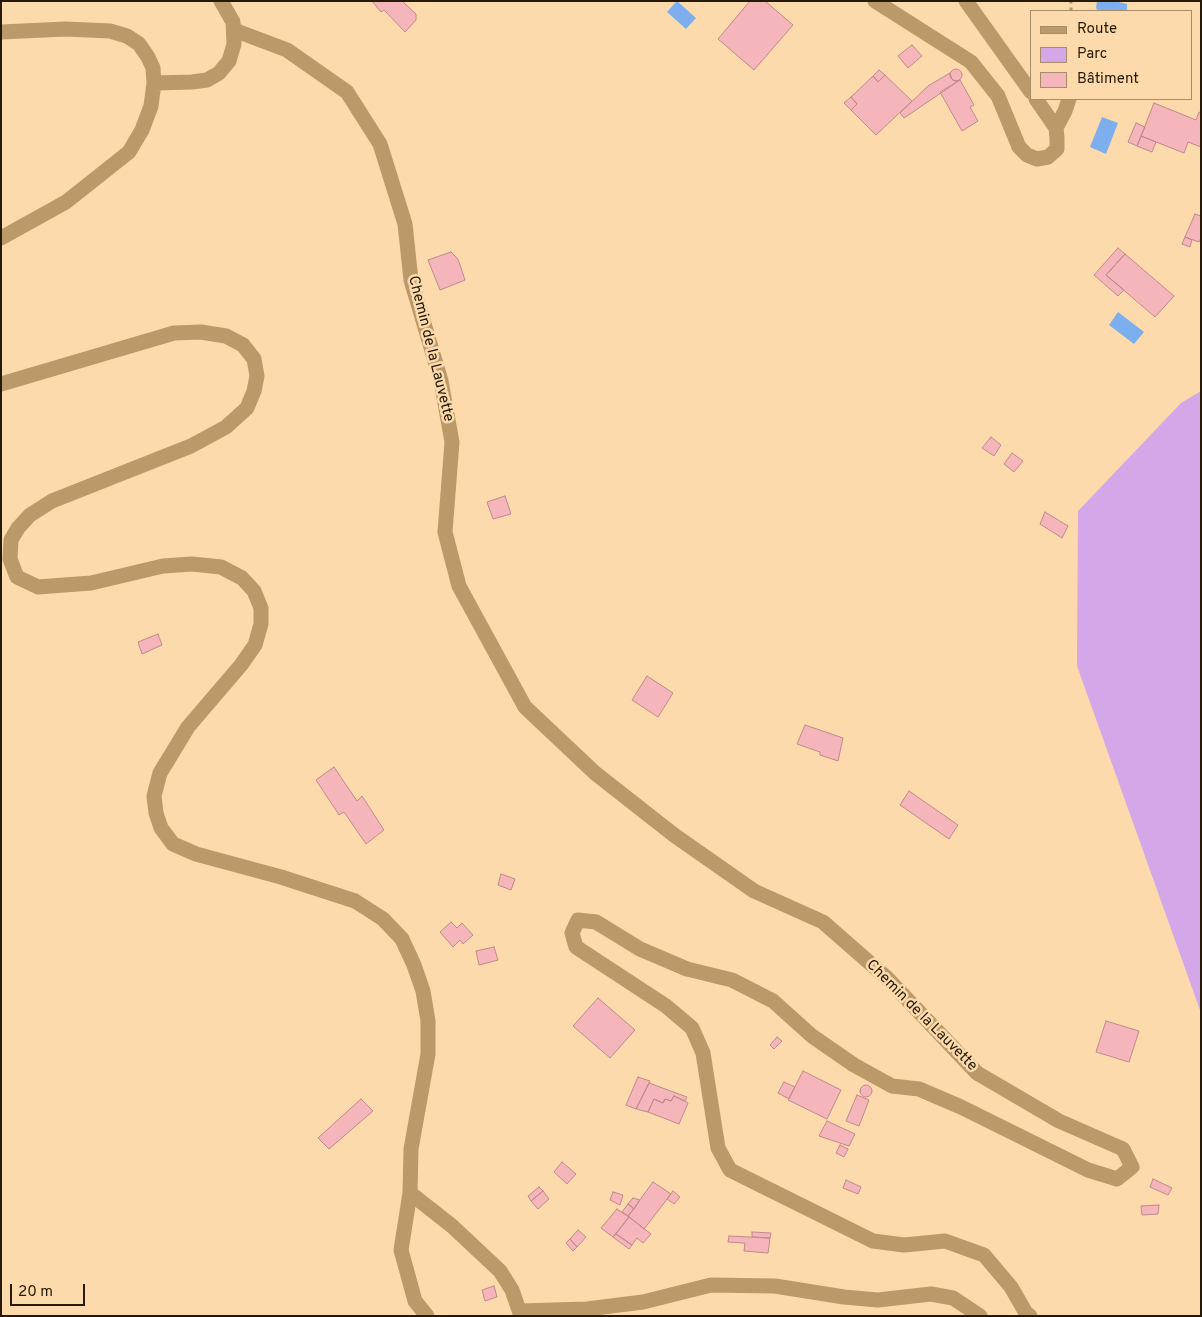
<!DOCTYPE html>
<html>
<head>
<meta charset="utf-8">
<style>
  body { margin:0 }
  #map { position:relative; width:1202px; height:1317px; overflow:hidden; background:#fcdaab; font-family:Overpass,sans-serif }
  canvas { display:block }
  .frame { position:absolute; inset:0; border:2px solid #261a07; pointer-events:none }
  .legend { position:absolute; left:1030px; top:10px; width:162px; height:90px; box-sizing:border-box; background:#fcdaab; border:1px solid #a68d69; margin:0; padding:6px 9px; list-style:none; font-size:15px; color:#261a07 }
  .legend li { display:flex; align-items:center; gap:10px; height:25px }
  .legend b { width:25px; border:1px solid #a68d69 }
  .scale { position:absolute; left:10px; top:1284px; width:75px; height:22px; box-sizing:border-box; border:2px solid #261a07; border-top:0; padding-left:6px; font-size:15px; line-height:18px; white-space:nowrap; color:#261a07; -webkit-text-stroke:4px #fcdaab; paint-order:stroke }
</style>
</head>
<body>
<div id="map">
<canvas width="1202" height="1317"></canvas>
<div class="frame"></div>
<ul class="legend">
<li><b style="height:6px;background:#bb9969"></b>Route</li>
<li><b style="height:14px;background:#d4a8e8"></b>Parc</li>
<li><b style="height:14px;background:#f4b6ba"></b>Bâtiment</li>
</ul>
<div class="scale">20 m</div>
</div>
<script>
const ctx = document.querySelector('canvas').getContext('2d');
ctx.lineJoin = 'round';
function fill(path, color) { ctx.fillStyle = color; ctx.fill(path, 'evenodd'); }
const shape = rows => new Path2D(rows.map(r => 'M' + r).join(''));
function trace(path, color, width, dash) { ctx.strokeStyle = color; ctx.lineWidth = width; ctx.lineCap = dash ? 'butt' : 'round'; ctx.setLineDash(dash || []); ctx.stroke(path); }
function drawText(font, color, halo, rows, align = 'center') {
  ctx.font = font + ' Overpass,sans-serif'; ctx.lineWidth = 5; ctx.setLineDash([]); ctx.textBaseline = 'middle'; ctx.strokeStyle = halo; ctx.fillStyle = color; for (const [text, x, y, turn = 0] of rows) {
    ctx.save(); ctx.translate(x, y); ctx.rotate((+turn || 0) * Math.PI / 180); ctx.textAlign = isNaN(turn) ? turn : align; if (halo) ctx.strokeText(text, 0, 0); ctx.fillText(text, 0, 0); ctx.restore();
  }
}
fill(shape([
  [1201,391,1201,1013,1077,666,1078,511,1181,403]
]), '#d4a8e8');
fill(shape([
  [677,1,696,18,686,29,667,12],
  [1097,1,1114,1,1127,4,1127,9,1126,11,1098,11,1096,8],
  [1102,117,1118,123,1106,154,1090,147],
  [1118,312,1144,332,1134,344,1109,325]
]), '#7daeee');
const building = shape([
  [372,1,402,1,416,14,416,20,405,32,384,10,381,12,372,1],
  [750,1,765,1,793,25,754,70,718,39,750,1],
  [912,45,922,56,908,68,898,56,912,45],
  '950 75a6 6 0 1 1 12 0a6 6 0 1 1-12 0Z',
  [879,70,885,75,878,82,873,76,879,70],
  [950,73,952,79,955,81,960,80,904,118,900,113,928,86,950,73],
  [885,75,912,101,876,135,851,110,857,104,851,97,873,76,878,82,885,75],
  [960,80,974,105,970,107,978,121,962,131,940,92,960,80],
  [851,97,857,104,851,110,844,103,851,97],
  [1154,103,1196,120,1199,112,1201,113,1201,147,1188,142,1184,153,1141,136,1154,103],
  [1136,123,1145,127,1137,146,1128,142,1136,123],
  [1141,136,1156,142,1152,152,1137,146,1141,136],
  [1195,214,1201,216,1201,238,1199,242,1185,237,1195,214],
  [1185,237,1192,240,1190,247,1182,244,1185,237],
  [1118,248,1125,254,1106,275,1124,290,1118,296,1094,275,1118,248],
  [451,252,458,259,465,280,440,290,428,260,451,252],
  [1125,254,1174,296,1155,317,1106,275,1125,254],
  [991,437,1001,445,994,456,982,448,991,437],
  [1012,453,1023,461,1014,472,1004,464,1012,453],
  [505,496,511,514,493,519,487,502,505,496],
  [1045,512,1068,526,1062,538,1040,524,1045,512],
  [158,634,162,645,142,654,138,642,158,634],
  [647,676,673,693,658,717,632,700,647,676],
  [805,725,843,738,838,761,820,755,820,752,797,744,805,725],
  [334,767,357,801,362,796,384,830,366,844,344,812,339,815,316,780,334,767],
  [909,791,958,825,949,839,900,805,909,791],
  [501,874,515,879,511,890,498,885,501,874],
  [451,922,457,928,462,923,473,935,463,944,460,940,453,947,440,932,451,922],
  [494,947,498,960,479,965,476,951,494,947],
  [598,998,635,1030,610,1058,573,1026,598,998],
  [1106,1021,1139,1031,1129,1062,1096,1052,1106,1021],
  [777,1037,782,1041,774,1049,770,1045,777,1037],
  [803,1071,841,1090,827,1119,788,1100,803,1071],
  [638,1077,650,1081,636,1109,626,1105,638,1077],
  [784,1082,795,1087,789,1099,778,1093,784,1082],
  [649,1083,687,1097,685,1101,674,1096,671,1101,665,1099,663,1103,654,1099,648,1112,636,1109,649,1083],
  '860 1091a6 6 0 1 1 12 0a6 6 0 1 1-12 0Z',
  [857,1095,869,1100,859,1126,846,1121,857,1095],
  [674,1096,688,1103,679,1124,648,1112,654,1099,663,1103,665,1099,671,1101,674,1096],
  [361,1099,373,1111,329,1149,318,1138,361,1099],
  [827,1121,855,1134,849,1146,819,1136,827,1121],
  [840,1145,848,1149,844,1157,836,1153,840,1145],
  [562,1162,576,1174,567,1184,554,1172,562,1162],
  [1153,1179,1172,1188,1168,1195,1150,1187,1153,1179],
  [846,1180,861,1187,858,1194,843,1188,846,1180],
  [653,1182,671,1194,644,1229,628,1216,653,1182],
  [539,1187,543,1191,531,1201,528,1196,539,1187],
  [543,1191,549,1199,538,1209,531,1201,543,1191],
  [673,1191,680,1197,674,1204,667,1199,673,1191],
  [613,1192,623,1195,620,1205,610,1200,613,1192],
  [633,1198,640,1200,634,1209,628,1204,633,1198],
  [628,1204,634,1209,628,1216,622,1212,628,1204],
  [1159,1205,1158,1214,1142,1215,1141,1206,1159,1205],
  [617,1209,629,1217,613,1237,601,1228,617,1209],
  [629,1217,651,1234,643,1243,637,1238,632,1245,616,1234,629,1217],
  [578,1230,586,1237,577,1247,570,1239,578,1230],
  [752,1232,771,1233,770,1238,752,1237,752,1232],
  [616,1234,632,1245,629,1249,613,1237,616,1234],
  [729,1236,770,1238,768,1253,744,1251,745,1243,728,1242,729,1236],
  [570,1239,577,1247,573,1251,566,1243,570,1239],
  [494,1286,497,1297,485,1301,482,1290,494,1286]
]);
fill(building, '#f4b6ba');
trace(building, '#c2888b', 1);
trace(shape([
  [1071,1,1071,11]
]), '#ad936e', 3, [2.5, 4]);
trace(shape([
  [875,1,971,62,998,96,1019,147,1027,155,1037,159,1048,157,1057,149,1057,138,1056,128,1036,99],
  [966,1,1031,92],
  [234,30,287,50,347,92,380,144,405,224,411,280,441,381,452,442,445,532,459,586,525,707,595,773,674,835,754,891,823,922,887,978,977,1073,1059,1121,1123,1149,1132,1167,1117,1179,1088,1170,961,1107,919,1089,892,1086,854,1065,812,1036,773,1001,732,980,687,969,640,949,596,922,578,920,572,933,576,947,666,1006,692,1028,703,1053,718,1148,730,1170,873,1241,904,1245,945,1241,984,1255,1011,1287,1026,1313,1030,1316],
  [1,32,66,29,110,31,127,36,139,44,148,57,153,68,154,83,151,106,142,130,129,152,66,202,1,238],
  [154,83,192,82,207,80,219,73,229,61,234,44,233,22,221,1],
  [1056,128,1065,111,1069,99],
  [1,384,174,333,201,332,226,336,243,345,254,359,257,376,254,391,247,408,226,427,191,446,52,501,30,515,18,528,11,540,10,559,17,577,38,587,91,583,163,566,192,564,221,567,242,578,254,591,261,608,261,624,255,645,241,665,188,727,160,773,154,796,156,813,161,828,173,844,196,854,281,877,355,901,383,919,402,939,414,965,423,991,428,1021,428,1054,411,1149,410,1193,401,1250,415,1301,427,1316],
  [410,1193,452,1226,500,1271,512,1290,521,1316],
  [520,1311,587,1309,643,1302,711,1285,775,1286,844,1297,878,1300,931,1294,953,1298,980,1316]
]), '#bb9969', 15);
drawText('15px', '#261a07', '#fcdaab', [
  ["Chemin de la Lauvette",430,349,76],
  ["Chemin de la Lauvette",921,1016,45]
]);
</script>
</body>
</html>
